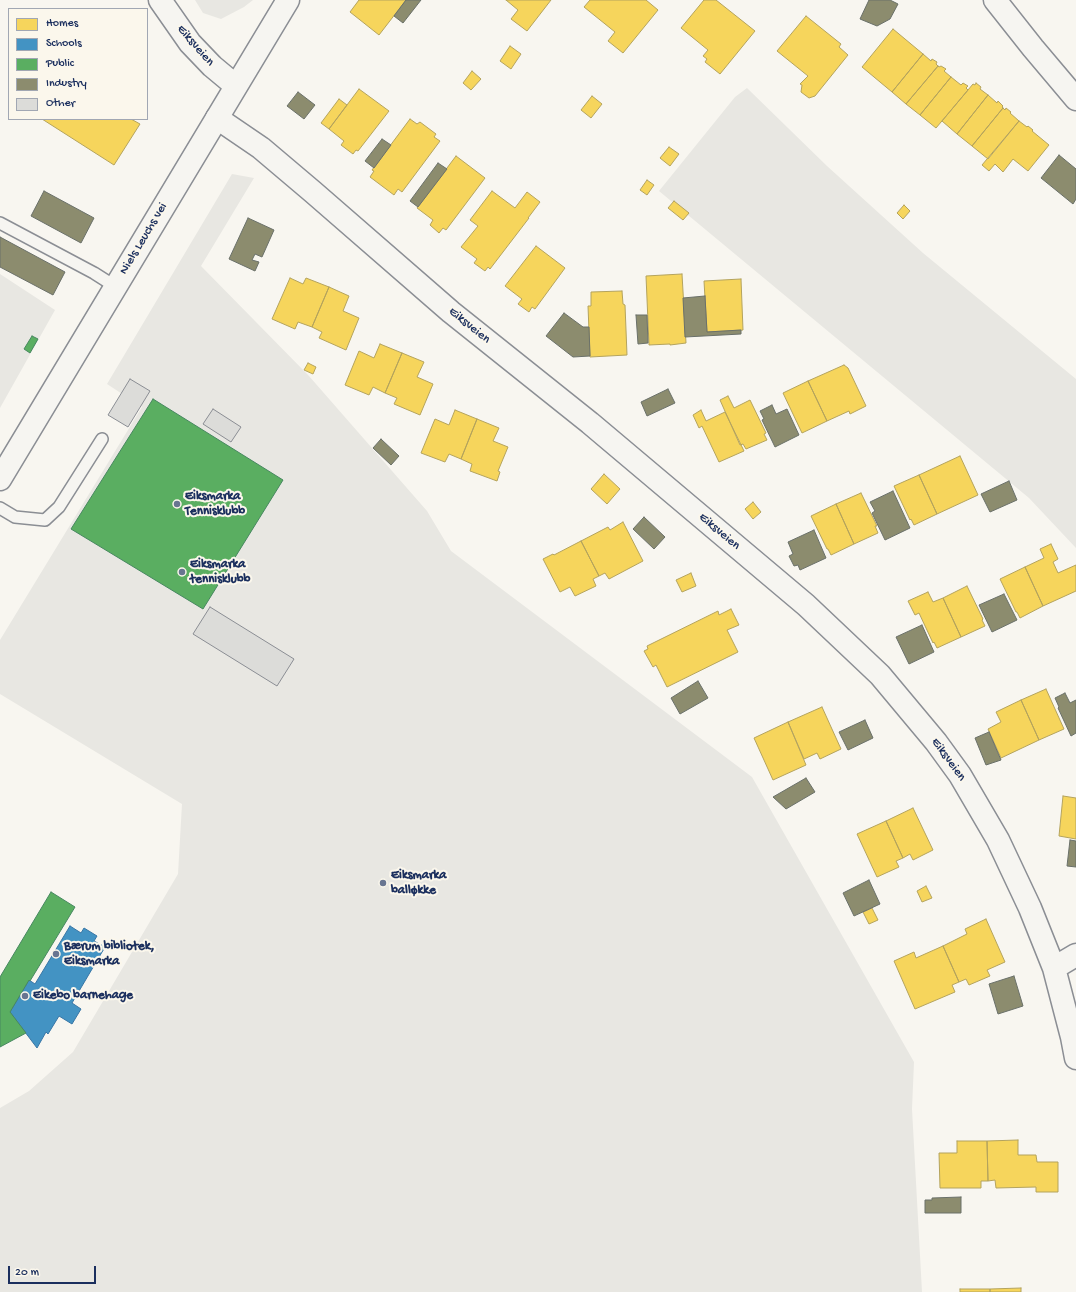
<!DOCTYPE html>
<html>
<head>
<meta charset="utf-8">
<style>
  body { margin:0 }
  #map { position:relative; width:1076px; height:1292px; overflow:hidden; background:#f8f6f0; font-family:"Gochi Hand",sans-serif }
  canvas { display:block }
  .legend { position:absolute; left:8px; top:8px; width:140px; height:112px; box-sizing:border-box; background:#fbf7ec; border:1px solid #a1a7b3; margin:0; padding:5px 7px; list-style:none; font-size:12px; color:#1b2f5e }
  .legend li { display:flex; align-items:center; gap:8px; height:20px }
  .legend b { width:20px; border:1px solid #a1a7b3 }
  .scale { position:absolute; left:8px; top:1266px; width:88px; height:18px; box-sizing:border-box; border:2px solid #1b2f5e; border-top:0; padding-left:5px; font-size:12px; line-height:14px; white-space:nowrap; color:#1b2f5e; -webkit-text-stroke:3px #fbf7ec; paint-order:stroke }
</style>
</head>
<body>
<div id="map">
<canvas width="1076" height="1292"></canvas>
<ul class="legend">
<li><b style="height:11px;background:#f6d55c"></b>Homes</li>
<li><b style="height:11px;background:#4393c3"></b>Schools</li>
<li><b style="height:11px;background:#5aae61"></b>Public</li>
<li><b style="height:11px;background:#8c8c6e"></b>Industry</li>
<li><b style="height:11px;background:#dcdcd9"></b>Other</li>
</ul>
<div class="scale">20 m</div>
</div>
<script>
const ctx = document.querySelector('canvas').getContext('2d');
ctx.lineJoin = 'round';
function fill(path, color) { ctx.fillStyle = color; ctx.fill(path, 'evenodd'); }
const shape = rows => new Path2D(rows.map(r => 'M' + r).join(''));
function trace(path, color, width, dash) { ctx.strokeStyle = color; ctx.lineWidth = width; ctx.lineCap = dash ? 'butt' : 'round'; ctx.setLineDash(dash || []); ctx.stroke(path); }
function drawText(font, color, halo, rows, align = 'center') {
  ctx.font = font + ' "Gochi Hand",sans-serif'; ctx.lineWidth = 4; ctx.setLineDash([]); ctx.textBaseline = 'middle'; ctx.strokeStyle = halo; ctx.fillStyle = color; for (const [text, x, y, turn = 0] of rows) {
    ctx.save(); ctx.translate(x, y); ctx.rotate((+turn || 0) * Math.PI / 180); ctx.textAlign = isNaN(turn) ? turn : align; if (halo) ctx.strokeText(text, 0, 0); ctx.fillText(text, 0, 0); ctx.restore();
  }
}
fill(shape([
  [195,0,253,0,244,7,221,19,203,13],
  [747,88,827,166,923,253,1076,379,1076,548,1029,498,659,191,735,97],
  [232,174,254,178,201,266,309,376,427,511,451,551,752,777,914,1062,912,1109,922,1292,0,1292,0,1108,29,1091,73,1052,178,874,182,804,0,694,0,640,142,407,107,384],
  [0,274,55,310,0,408]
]), '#e8e7e2');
const homes = shape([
  [359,0,406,0,379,35,350,12,359,0],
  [506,0,551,0,527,31,511,19,518,10,506,0],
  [590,0,646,0,658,10,623,53,608,41,615,32,584,7,590,0],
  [704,0,716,0,755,31,720,74,705,62,707,59,703,56,708,50,681,28,704,0],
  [806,16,841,44,839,47,848,55,815,96,809,98,801,92,802,85,800,84,808,76,777,51,806,16],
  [893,29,923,54,892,92,862,67,893,29],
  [510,46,521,54,511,69,500,61,510,46],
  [923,54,931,61,932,59,937,62,936,64,938,66,906,104,892,92,923,54],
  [938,66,939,67,941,66,946,69,944,71,951,77,920,115,906,104,938,66],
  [472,71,481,79,471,90,463,83,472,71],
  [951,77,961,85,963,83,968,86,966,88,968,90,936,128,920,115,951,77],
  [976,83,981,87,980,89,988,95,957,134,942,121,973,84,975,85,976,83],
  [359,89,389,111,358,151,356,150,353,154,341,145,344,141,329,129,359,89],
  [988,95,997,103,998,101,1003,106,1002,107,1003,108,972,146,957,134,988,95],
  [592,96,602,104,591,118,581,110,592,96],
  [339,99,347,105,329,129,321,123,339,99],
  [1003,108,1005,110,1006,108,1011,112,1010,113,1019,121,988,159,972,146,1003,108],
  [42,119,131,119,140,124,114,165,42,119],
  [410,119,417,124,420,122,436,134,434,137,440,141,402,192,398,189,394,195,370,177,374,171,372,170,410,119],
  [1019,121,1027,127,1028,126,1033,130,1032,131,1049,145,1028,171,1013,159,1003,172,995,164,989,171,982,165,1019,121],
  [669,147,679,154,670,166,660,158,669,147],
  [456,156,485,178,446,230,443,228,439,233,430,225,433,220,417,208,456,156],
  [647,180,654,185,647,195,640,190,647,180],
  [492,191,515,208,527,192,540,202,528,218,529,218,490,269,488,267,485,271,474,263,477,259,461,247,478,226,470,220,492,191],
  [674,201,689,213,683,220,668,208,674,201],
  [904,205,910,211,903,219,897,213,904,205],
  [536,246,565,268,535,309,532,307,529,312,518,304,522,299,505,286,536,246],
  [682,274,686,343,670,345,670,344,649,345,646,276,682,274],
  [290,278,303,284,306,278,329,287,312,327,298,322,295,329,272,319,290,278],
  [741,279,743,330,707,332,704,281,741,279],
  [329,287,349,296,343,311,359,318,346,350,319,338,322,332,312,327,329,287],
  [622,291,623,304,625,305,627,355,590,357,588,306,591,306,591,292,622,291],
  [380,344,402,353,385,393,373,387,369,395,345,385,359,351,374,358,380,344],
  [402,353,424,362,417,377,433,384,420,415,394,404,397,398,385,393,402,353],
  [308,363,316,367,313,374,304,370,308,363],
  [844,365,848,368,866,406,850,414,849,411,827,421,808,381,844,365],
  [808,381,827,421,802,433,783,393,808,381],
  [728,396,734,408,750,400,766,433,764,434,767,440,746,449,743,444,740,445,720,400,728,396],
  [455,410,477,419,461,459,449,454,445,462,421,453,435,419,449,425,455,410],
  [701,410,706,421,725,412,744,451,719,462,702,426,699,428,693,415,701,410],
  [477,419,499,428,493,441,508,447,498,471,500,472,497,481,470,471,472,464,461,459,477,419],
  [960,456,978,495,937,514,919,475,960,456],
  [604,474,620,489,607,504,591,489,604,474],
  [919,475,937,514,914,525,911,519,910,520,894,486,919,475],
  [861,493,877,526,875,526,878,533,854,544,836,504,861,493],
  [753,502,761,512,753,519,745,509,753,502],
  [836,504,854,544,831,555,828,549,827,549,811,516,836,504],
  [623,522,643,561,609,579,605,573,599,576,581,541,608,527,610,530,623,522],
  [581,541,599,576,593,579,596,586,575,596,570,587,560,592,543,559,553,554,554,555,581,541],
  [1051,544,1058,559,1053,562,1058,573,1076,565,1076,591,1043,606,1025,567,1044,558,1040,549,1051,544],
  [1025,567,1043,606,1020,618,1017,612,1016,612,1000,579,1025,567],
  [691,573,696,586,682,592,676,580,691,573],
  [967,586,983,619,982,620,985,626,961,637,943,598,967,586],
  [928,592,933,602,943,598,961,637,937,648,934,642,933,643,919,613,915,615,908,601,928,592],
  [731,609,739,625,727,630,738,652,667,687,656,665,653,667,644,651,648,649,647,646,718,611,719,615,731,609],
  [1046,689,1064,729,1039,740,1021,700,1046,689],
  [1021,700,1039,740,1001,758,988,729,1001,722,996,712,1021,700],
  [822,707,841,749,820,759,817,753,804,759,788,722,822,707],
  [788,722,806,765,773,780,754,738,788,722],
  [1063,796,1076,798,1076,839,1059,836,1063,796],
  [913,808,933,850,913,860,910,854,903,858,886,821,913,808],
  [886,821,903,858,896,861,899,867,877,877,857,834,886,821],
  [926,886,932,898,922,902,917,891,926,886],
  [872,908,878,920,869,924,863,912,872,908],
  [986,919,1005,962,987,970,990,976,969,985,966,979,959,982,943,946,967,934,965,929,986,919],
  [943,946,959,982,952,985,955,992,915,1009,894,961,914,952,916,958,943,946],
  [1018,1140,1018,1155,1036,1155,1037,1162,1058,1162,1058,1192,1036,1192,1036,1187,996,1188,995,1180,988,1181,987,1141,1018,1140],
  [957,1141,987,1141,988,1181,981,1181,981,1188,940,1188,939,1153,957,1153,957,1141],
  [1021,1288,1021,1292,990,1292,990,1289,1021,1288],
  [960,1289,990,1289,990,1292,960,1292,960,1289]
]);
fill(homes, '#f6d55c');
trace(homes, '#b4a35d', 1);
const schools = shape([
  [70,926,81,933,84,928,97,936,94,941,105,947,72,1003,81,1009,72,1024,59,1016,48,1034,46,1032,37,1048,10,1012,29,980,35,984,70,926]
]);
fill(schools, '#4393c3');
trace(schools, '#3775a5', 1);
const public = shape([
  [32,336,38,339,30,353,24,349,32,336],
  [153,399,283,480,203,609,71,529,153,399],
  [51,892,75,907,30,981,29,980,10,1012,26,1033,0,1047,0,977,51,892]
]);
fill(public, '#5aae61');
trace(public, '#478860', 1);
const industry = shape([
  [406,0,421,0,403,23,394,16,406,0],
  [869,0,890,0,898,4,890,19,877,26,860,19,869,0],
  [298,92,315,105,304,119,287,106,298,92],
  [382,139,391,145,374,168,365,161,382,139],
  [1059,155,1076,169,1076,199,1073,204,1041,178,1059,155],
  [438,163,447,169,418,207,410,201,438,163],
  [44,191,94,218,81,243,31,216,44,191],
  [248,218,274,230,262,257,255,254,252,260,259,262,255,271,229,259,248,218],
  [0,237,65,272,53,295,0,267,0,237],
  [705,296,707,332,741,330,741,334,685,337,683,298,705,296],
  [564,313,583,327,589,327,590,356,573,357,546,336,564,313],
  [636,315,647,315,648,343,638,344,636,315],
  [668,389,675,403,647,416,641,402,668,389],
  [772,405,776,414,787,409,799,435,775,447,762,420,764,419,760,411,772,405],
  [381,439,399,456,391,465,373,448,381,439],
  [1009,481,1017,500,990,512,981,494,1009,481],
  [893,491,910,528,885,540,872,513,875,511,870,502,893,491],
  [644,517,665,537,654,549,633,529,644,517],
  [814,530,826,558,800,570,798,565,794,566,789,556,793,554,788,542,814,530],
  [1004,594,1017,620,992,632,979,605,1004,594],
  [922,625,934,652,909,664,896,637,922,625],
  [698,681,708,698,680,714,671,698,698,681],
  [1065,693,1070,703,1076,700,1076,733,1071,736,1058,708,1059,707,1055,698,1065,693],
  [865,720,873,738,848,750,839,732,865,720],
  [989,732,1001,760,986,765,975,738,989,732],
  [806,778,815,792,786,809,773,797,806,778],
  [1070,840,1076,841,1076,867,1067,866,1070,840],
  [869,880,880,904,854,916,843,893,869,880],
  [1014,976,1023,1006,998,1014,989,984,1014,976],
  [961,1197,961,1213,925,1213,925,1200,932,1200,932,1198,961,1197]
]);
fill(industry, '#8c8c6e');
trace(industry, '#6a7069', 1);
const building = shape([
  [130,379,150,391,128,427,108,415,130,379],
  [213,409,241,427,231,442,203,424,213,409],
  [210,607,294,659,277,686,193,634,210,607]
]);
fill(building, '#dcdcd9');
trace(building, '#8b8e94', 1);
const service = shape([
  [0,223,94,273,116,287],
  [0,508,15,517,45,520,59,507,102,439]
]);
const minor = shape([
  [995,0,1033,48,1076,99],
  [217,118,261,148,313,192,451,312,590,423,806,605,880,675,936,742,960,775,998,840,1030,908,1054,968,1072,1037,1076,1058],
  [1054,968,1076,955]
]);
const tertiary = shape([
  [160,0,190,43,212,66,236,86],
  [0,479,288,0]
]);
trace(service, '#8b8e94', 14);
trace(minor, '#8b8e94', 25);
trace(tertiary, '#8b8e94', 25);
trace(service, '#f6f5f1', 11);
trace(minor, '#f6f5f1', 22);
trace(tertiary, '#f6f5f1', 22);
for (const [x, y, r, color] of [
  [177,504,4,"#687591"],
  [182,572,4,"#687591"],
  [383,883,4,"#687591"],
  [56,954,4,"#687591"],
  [25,996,4,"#687591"]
]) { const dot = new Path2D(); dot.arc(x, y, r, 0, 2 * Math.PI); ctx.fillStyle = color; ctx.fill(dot); trace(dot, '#fbf7ec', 1.5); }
drawText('13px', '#1b2f5e', '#fbf7ec', [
  ["Eiksveien",195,46,49],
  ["Niels Leuchs vei",144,239,-59],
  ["Eiksveien",469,326,39],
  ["Eiksveien",719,532,40],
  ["Eiksveien",948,760,54]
]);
drawText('bold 13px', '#1b2f5e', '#fbf7ec', [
  ["Eiksmarka",185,497],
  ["Tennisklubb",185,512],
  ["Eiksmarka",190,565],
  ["tennisklubb",190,580],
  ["Eiksmarka",391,876],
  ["balløkke",391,891],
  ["Bærum bibliotek,",64,947],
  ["Eiksmarka",64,962],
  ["Eikebo barnehage",33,996]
], 'left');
</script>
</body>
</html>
